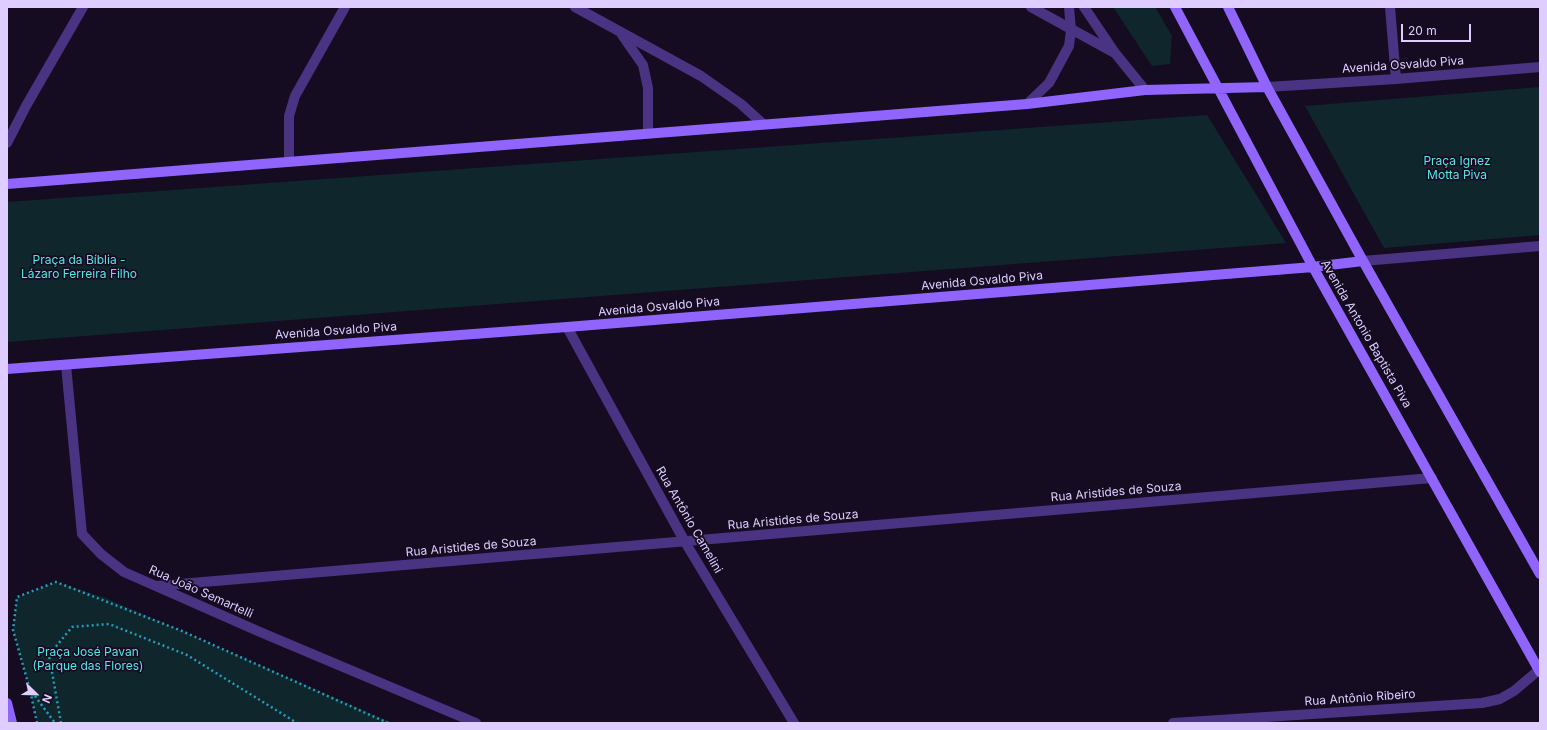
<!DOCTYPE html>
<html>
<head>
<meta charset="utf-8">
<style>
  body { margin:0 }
  #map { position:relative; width:1547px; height:730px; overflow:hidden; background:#150c22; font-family:Inter,sans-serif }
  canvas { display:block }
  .frame { position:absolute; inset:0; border:8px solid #dfcdff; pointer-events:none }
  .north { position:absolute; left:16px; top:674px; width:40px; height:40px; -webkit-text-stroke:3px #150c22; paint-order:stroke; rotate:113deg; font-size:11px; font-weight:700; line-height:16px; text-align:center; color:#dfcdff }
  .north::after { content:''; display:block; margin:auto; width:14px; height:18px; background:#dfcdff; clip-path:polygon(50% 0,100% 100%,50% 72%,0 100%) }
  .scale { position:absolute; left:1401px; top:24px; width:70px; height:18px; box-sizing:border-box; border:2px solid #dfcdff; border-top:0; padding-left:5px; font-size:12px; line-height:14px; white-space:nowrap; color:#dfcdff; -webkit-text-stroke:3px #150c22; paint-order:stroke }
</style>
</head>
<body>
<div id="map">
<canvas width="1547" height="730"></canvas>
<div class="frame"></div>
<div class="north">N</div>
<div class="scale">20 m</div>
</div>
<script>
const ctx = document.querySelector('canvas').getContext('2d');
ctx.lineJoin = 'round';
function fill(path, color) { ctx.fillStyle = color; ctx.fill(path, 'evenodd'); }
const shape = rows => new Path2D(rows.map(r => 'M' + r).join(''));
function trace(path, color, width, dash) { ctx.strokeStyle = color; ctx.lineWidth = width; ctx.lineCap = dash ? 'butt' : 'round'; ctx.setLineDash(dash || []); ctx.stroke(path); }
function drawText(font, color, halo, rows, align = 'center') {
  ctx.font = font + ' Inter,sans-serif'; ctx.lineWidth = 3.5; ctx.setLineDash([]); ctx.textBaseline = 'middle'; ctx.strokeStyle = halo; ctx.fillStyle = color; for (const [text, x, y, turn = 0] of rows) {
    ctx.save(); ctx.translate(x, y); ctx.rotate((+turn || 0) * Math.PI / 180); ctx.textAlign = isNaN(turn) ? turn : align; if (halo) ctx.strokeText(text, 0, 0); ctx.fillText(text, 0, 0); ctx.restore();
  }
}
fill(shape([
  [1113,7,1155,7,1172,36,1170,64,1152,66],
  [1540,87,1540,235,1384,248,1305,106],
  [1207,115,1286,243,7,342,7,202],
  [56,582,106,598,393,723,37,723,30,690,13,630,17,597]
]), '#0e262c');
trace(shape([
  [32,692,55,723],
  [37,723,30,690,13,630,17,597,56,582,182,631,388,723],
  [61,723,49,655,72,627,109,624,187,655,297,723]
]), '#259dba', 2.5, [2, 3]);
trace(shape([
  [575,7,701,76,741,104,762,123],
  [1031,7,1113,52],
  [1084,7,1115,53,1145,90],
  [1390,7,1396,79],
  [622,35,643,65,648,88,648,133],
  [1267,87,1396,79,1540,67],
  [1027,104,1049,83,1069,46,1071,30,1069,7],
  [7,143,26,106,83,7],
  [289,161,289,116,295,96,345,7],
  [1363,261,1540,246],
  [567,327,685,542,794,723],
  [66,365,82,534,101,554,124,572,260,632,476,723],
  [156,586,1432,478],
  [1173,723,1482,703,1500,699,1514,691,1540,669]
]), '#4b3384', 10);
trace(shape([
  [1175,7,1313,267,1540,672],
  [1228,7,1267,87,1363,261,1540,574],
  [7,184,1027,104,1145,90,1267,87],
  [7,369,567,327,1313,267,1363,261],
  [7,703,12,723]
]), '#9064ff', 10);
drawText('12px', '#dfcdff', '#150c22', [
  ["Avenida Osvaldo Piva",1403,65,-4],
  ["Avenida Osvaldo Piva",982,281,-5],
  ["Avenida Osvaldo Piva",659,307,-5],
  ["Avenida Osvaldo Piva",336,331,-4],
  ["Avenida Antonio Baptista Piva",1366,334,60],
  ["Rua Aristides de Souza",1116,492,-5],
  ["Rua Antônio Camelini",689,520,60],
  ["Rua Aristides de Souza",793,520,-5],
  ["Rua Aristides de Souza",471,547,-5],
  ["Rua João Semartelli",201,592,24],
  ["Rua Antônio Ribeiro",1360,698,-4]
]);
drawText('12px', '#51e6e7', '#150c22', [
  ["Praça Ignez",1457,161],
  ["Motta Piva",1457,175],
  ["Praça da Bíblia -",79,260],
  ["Lázaro Ferreira Filho",79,274],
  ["Praça José Pavan",88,652],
  ["(Parque das Flores)",88,666]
]);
</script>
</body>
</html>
